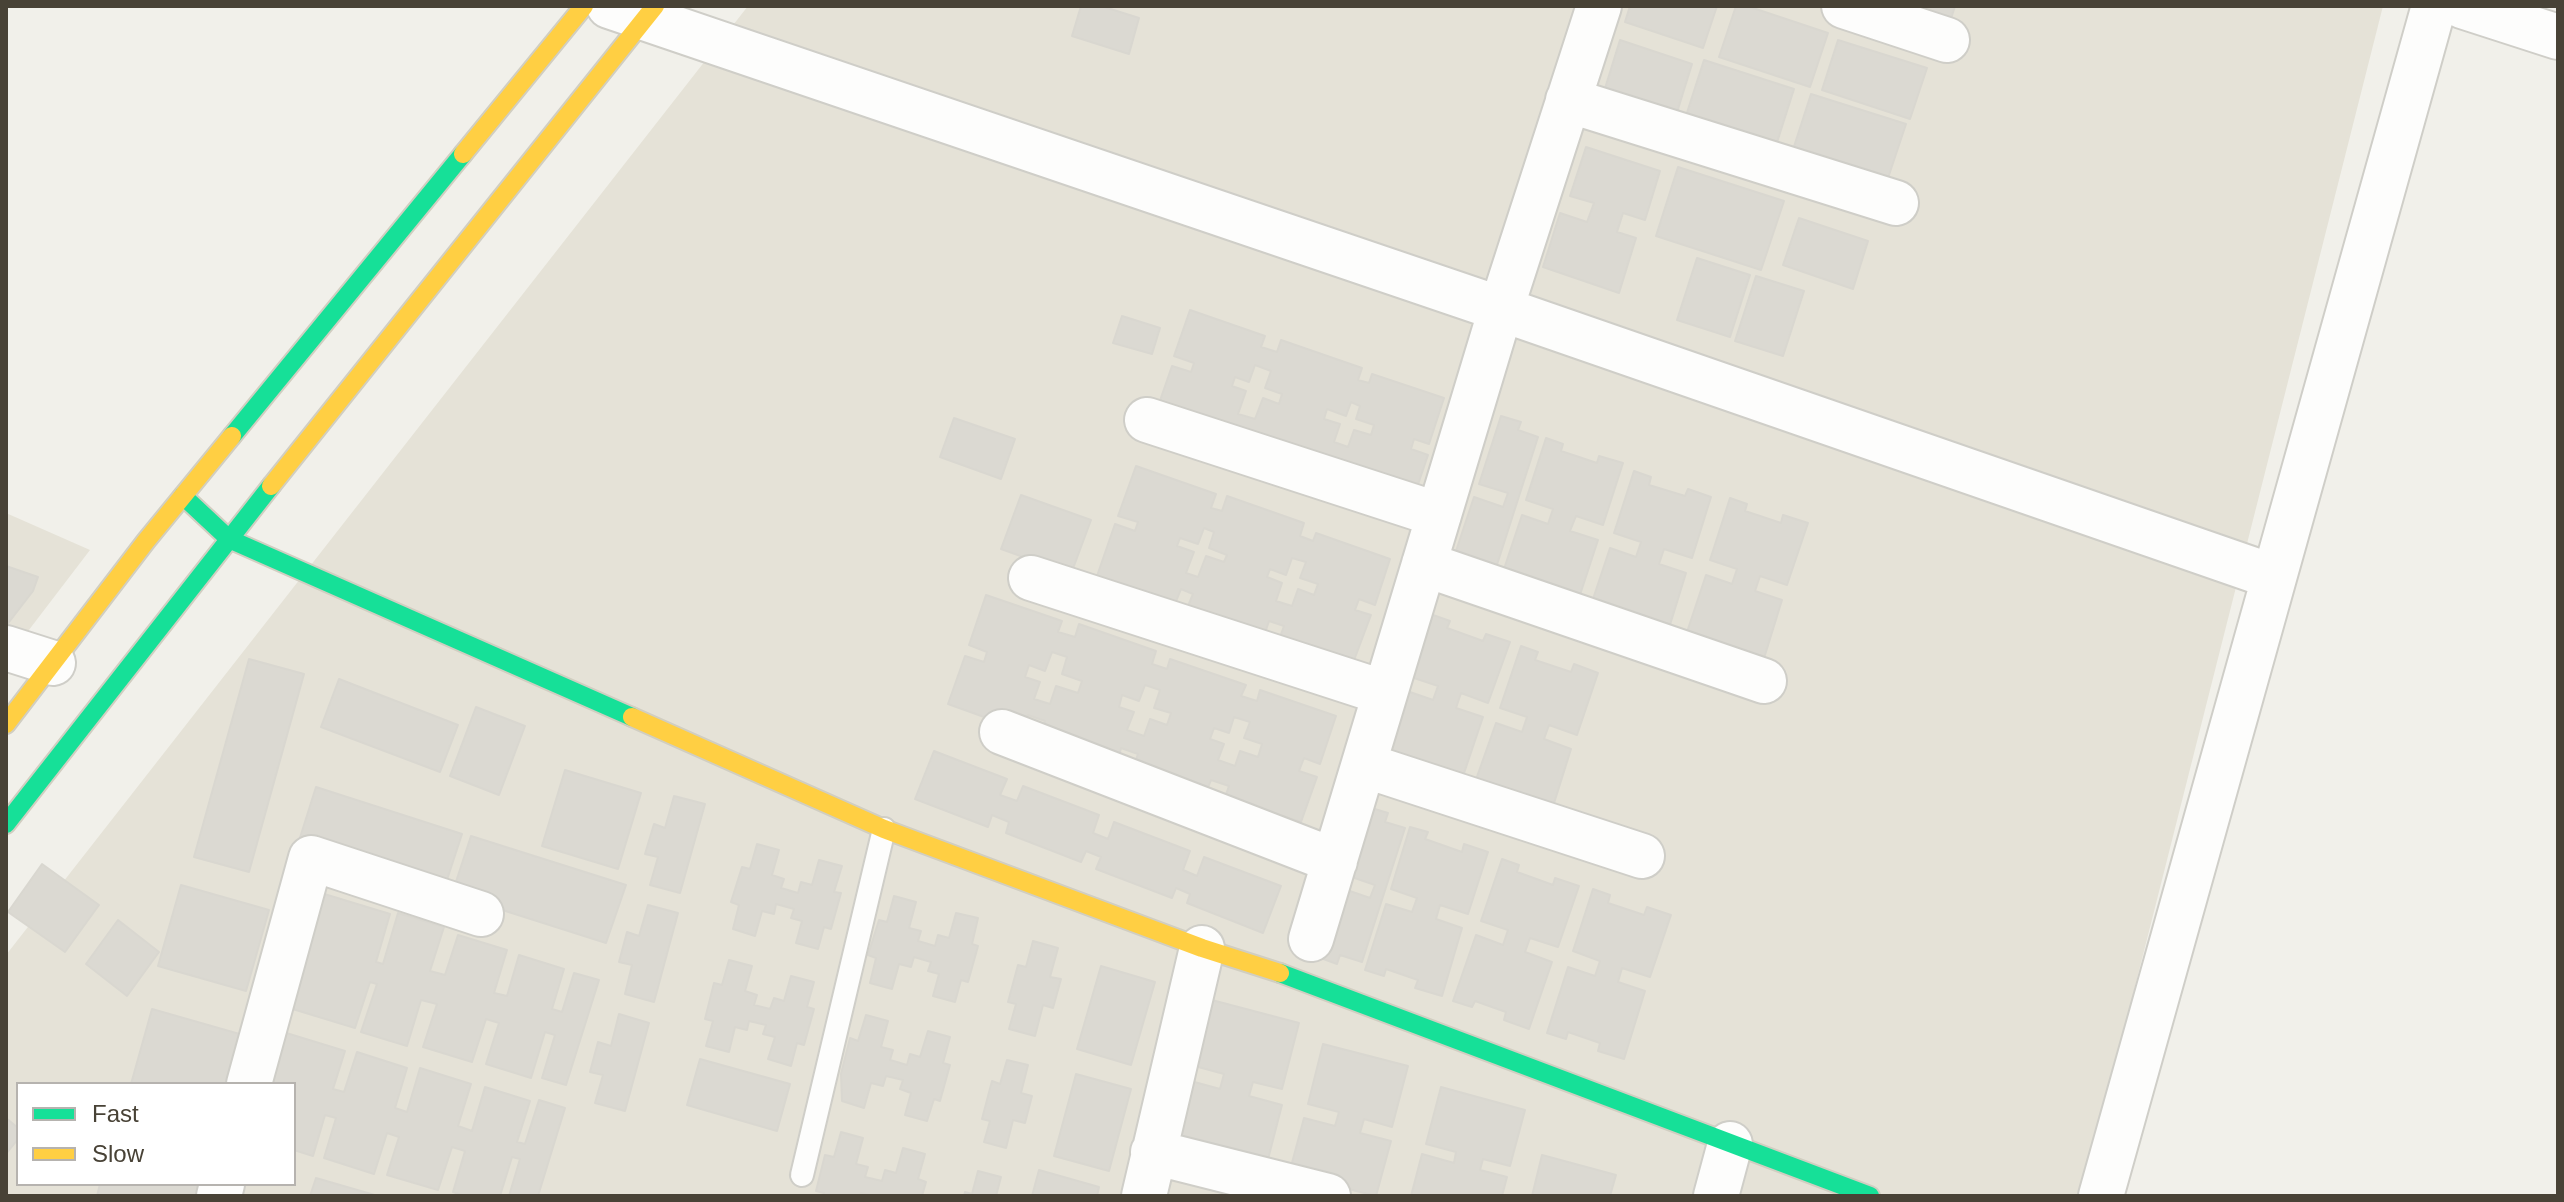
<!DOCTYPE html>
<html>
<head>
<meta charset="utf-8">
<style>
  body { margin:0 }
  #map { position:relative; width:2564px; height:1202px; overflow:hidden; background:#f1f0ea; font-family:Arial,sans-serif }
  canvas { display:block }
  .frame { position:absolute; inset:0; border:8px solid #484236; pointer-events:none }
  .legend { position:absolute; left:16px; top:1082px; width:280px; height:104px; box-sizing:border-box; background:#fff; border:2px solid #b6b3af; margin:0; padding:10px 14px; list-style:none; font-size:24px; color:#484236 }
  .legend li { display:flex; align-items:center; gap:16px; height:40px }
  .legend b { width:40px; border:2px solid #b6b3af }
</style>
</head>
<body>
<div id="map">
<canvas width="2564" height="1202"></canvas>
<div class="frame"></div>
<ul class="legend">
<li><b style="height:10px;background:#16e098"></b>Fast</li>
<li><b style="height:10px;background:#ffcf43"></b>Slow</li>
</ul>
</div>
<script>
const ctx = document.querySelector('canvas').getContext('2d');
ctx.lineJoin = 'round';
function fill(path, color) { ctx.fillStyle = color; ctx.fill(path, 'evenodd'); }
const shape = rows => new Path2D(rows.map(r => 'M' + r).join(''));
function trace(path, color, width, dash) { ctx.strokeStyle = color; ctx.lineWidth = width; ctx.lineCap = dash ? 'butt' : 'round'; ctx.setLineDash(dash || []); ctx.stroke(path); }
fill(shape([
  [748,6,2383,6,2082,1196,6,1196,6,955],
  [18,1084,294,1084,294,1184,18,1184],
  [6,513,90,550,6,660]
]), '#e5e2d7');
const building = shape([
  [1081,6,1101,6,1139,18,1129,54,1072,36,1081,6],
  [1630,6,1717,6,1703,48,1625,22,1630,6],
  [1736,6,1747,6,1828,33,1810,87,1719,57,1736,6],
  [1889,6,1955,6,1949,25,1889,6],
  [1620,40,1692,64,1674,122,1602,98,1620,40],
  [1838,40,1927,68,1910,119,1822,90,1838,40],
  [1704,60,1794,89,1773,155,1683,125,1704,60],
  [1811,94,1906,124,1883,193,1789,162,1811,94],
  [1586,147,1660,171,1645,220,1623,213,1617,232,1636,238,1619,293,1543,267,1560,213,1587,222,1594,203,1570,196,1586,147],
  [1678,167,1784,201,1761,270,1656,236,1678,167],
  [1799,218,1868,241,1853,289,1783,265,1799,218],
  [1697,258,1750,275,1730,337,1677,320,1697,258],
  [1756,276,1804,291,1783,356,1735,341,1756,276],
  [1190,310,1265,336,1261,347,1277,352,1281,340,1362,368,1358,380,1369,383,1372,374,1444,398,1429,444,1414,439,1411,449,1428,455,1411,505,1155,415,1172,366,1191,372,1194,363,1174,356,1190,310],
  [1255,365,1271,371,1265,388,1282,394,1279,404,1263,398,1255,419,1238,414,1246,391,1232,386,1235,377,1249,382,1255,365],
  [1351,402,1360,406,1356,419,1374,425,1371,435,1354,430,1348,447,1334,442,1340,424,1324,419,1327,409,1346,416,1351,402],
  [1122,316,1160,328,1152,354,1113,343,1122,316],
  [1501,416,1521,422,1518,430,1538,437,1495,571,1451,566,1474,497,1503,507,1508,493,1479,484,1501,416],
  [954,418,1015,439,1001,479,940,457,954,418],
  [1546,438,1563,444,1561,451,1597,463,1599,456,1623,463,1603,525,1576,516,1570,531,1598,540,1576,607,1500,581,1522,515,1548,524,1553,509,1526,500,1546,438],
  [1136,466,1216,494,1211,508,1222,511,1227,496,1304,523,1300,536,1313,541,1316,533,1390,559,1375,605,1359,599,1355,610,1371,615,1353,663,1280,637,1284,626,1269,621,1265,633,1188,606,1193,594,1181,589,1175,604,1097,576,1115,524,1135,531,1138,522,1118,516,1136,466],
  [1204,528,1214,532,1209,548,1227,555,1224,562,1206,556,1198,577,1186,573,1194,552,1177,546,1180,538,1198,544,1204,528],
  [1292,558,1306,562,1300,578,1318,584,1314,595,1298,589,1292,606,1276,601,1282,583,1267,577,1270,569,1286,575,1292,558],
  [1634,471,1651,477,1649,485,1685,496,1688,489,1711,497,1692,558,1664,549,1659,564,1686,573,1665,641,1588,614,1610,548,1636,557,1641,542,1614,533,1634,471],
  [1021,495,1091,520,1071,574,1001,549,1021,495],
  [1730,498,1747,504,1745,511,1781,523,1783,515,1808,523,1787,585,1760,576,1755,591,1782,600,1761,668,1684,641,1706,575,1732,584,1737,569,1710,560,1730,498],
  [6,566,38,577,33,591,6,626,6,566],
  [986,595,1062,621,1058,632,1075,637,1079,624,1156,651,1152,664,1167,669,1170,659,1246,685,1241,696,1257,701,1260,690,1336,716,1320,764,1304,758,1299,771,1317,777,1301,822,1225,797,1229,786,1211,780,1207,790,1134,765,1138,754,1121,748,1118,760,1041,734,1045,721,1028,715,1023,731,948,704,965,656,984,662,987,652,969,645,986,595],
  [1052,652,1067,657,1062,674,1082,681,1078,693,1056,686,1050,704,1034,699,1040,682,1025,677,1029,665,1045,671,1052,652],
  [1145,685,1160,690,1154,708,1171,713,1167,725,1150,719,1144,736,1127,730,1134,712,1119,707,1122,695,1139,701,1145,685],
  [1234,717,1250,722,1244,738,1262,744,1258,757,1240,751,1235,766,1218,760,1224,744,1210,739,1214,728,1229,733,1234,717],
  [1433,615,1450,621,1447,628,1483,641,1486,634,1510,642,1488,703,1461,693,1456,708,1483,717,1460,785,1384,757,1407,691,1433,700,1438,686,1411,677,1433,615],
  [1521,646,1538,652,1535,660,1571,672,1574,664,1598,673,1577,735,1549,725,1544,739,1571,749,1550,816,1473,788,1496,723,1522,732,1527,717,1500,708,1521,646],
  [249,659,304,674,249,872,194,857,249,659],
  [339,679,458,725,440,772,321,727,339,679],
  [476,707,525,726,499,795,450,776,476,707],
  [934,751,1007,779,1000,795,1017,801,1023,786,1099,815,1093,833,1108,839,1114,822,1190,851,1183,870,1197,876,1204,857,1281,886,1263,933,1187,903,1190,894,1176,888,1172,898,1096,869,1101,857,1086,851,1081,862,1006,833,1009,822,992,815,988,827,915,799,934,751],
  [565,770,641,793,618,869,542,846,565,770],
  [316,787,462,834,443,892,298,844,316,787],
  [674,796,705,804,680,893,650,885,658,857,645,854,654,824,665,828,674,796],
  [1368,807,1388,813,1385,822,1405,828,1362,962,1340,955,1337,964,1318,957,1341,888,1370,898,1375,885,1346,875,1368,807],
  [1410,827,1428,832,1425,839,1462,852,1464,844,1488,852,1468,914,1440,905,1436,919,1462,928,1442,996,1415,988,1418,980,1386,969,1384,976,1365,970,1386,904,1412,912,1417,898,1391,889,1410,827],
  [471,836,626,885,606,943,452,894,471,836],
  [757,844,779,850,772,875,784,879,781,888,798,893,801,882,812,885,819,860,842,866,834,892,841,893,831,929,824,927,818,949,796,943,802,921,791,918,794,909,776,904,774,914,762,911,755,936,733,929,739,905,731,902,742,867,750,869,757,844],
  [1502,859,1519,865,1517,872,1553,885,1555,878,1579,886,1558,947,1530,938,1525,952,1552,962,1529,1029,1504,1020,1506,1012,1475,1001,1472,1007,1453,1001,1476,935,1503,945,1508,930,1481,921,1502,859],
  [42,864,99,905,65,952,8,912,42,864],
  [181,885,269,910,246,991,158,966,181,885],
  [1593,889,1610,895,1608,903,1644,915,1647,907,1671,915,1650,977,1622,968,1618,982,1645,991,1624,1059,1598,1051,1600,1043,1568,1032,1566,1039,1547,1033,1568,967,1595,976,1600,961,1573,951,1593,889],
  [321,893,390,914,376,962,383,964,398,913,444,927,430,971,445,975,458,935,507,950,494,993,507,996,519,955,564,969,552,1009,562,1012,574,973,599,980,566,1085,542,1078,555,1035,545,1032,531,1078,486,1064,499,1023,486,1019,472,1062,423,1047,437,1004,421,1000,407,1046,361,1032,377,984,370,982,355,1028,286,1007,321,893],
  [894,896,916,902,909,928,921,931,918,941,935,946,938,935,949,938,956,913,978,918,972,944,978,946,968,982,961,980,955,1002,933,996,939,974,928,971,931,962,914,957,911,967,899,964,892,989,870,983,876,958,868,955,879,920,887,922,894,896],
  [648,905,678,913,654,1002,625,994,632,965,619,962,627,932,639,936,648,905],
  [118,920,159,952,127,996,86,964,118,920],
  [1033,941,1058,948,1050,977,1061,979,1053,1008,1043,1005,1035,1036,1009,1029,1016,1004,1008,1002,1018,965,1026,967,1033,941],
  [729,960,752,966,745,991,757,995,754,1005,770,1009,774,998,784,1001,791,976,814,982,807,1007,814,1009,804,1045,797,1043,791,1066,768,1059,775,1037,763,1034,766,1025,749,1021,747,1030,735,1027,729,1052,706,1046,713,1021,705,1019,714,983,722,985,729,960],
  [1101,966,1155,982,1131,1065,1077,1049,1101,966],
  [1208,999,1299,1023,1282,1089,1253,1082,1249,1096,1282,1105,1267,1163,1172,1139,1187,1080,1220,1089,1224,1074,1191,1065,1208,999],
  [152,1009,243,1035,229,1084,131,1084,152,1009],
  [619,1014,649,1023,625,1111,595,1103,603,1075,590,1072,598,1042,611,1046,619,1014],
  [866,1015,888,1021,881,1047,893,1050,890,1060,907,1065,910,1054,920,1057,928,1031,950,1037,943,1063,950,1065,940,1101,934,1099,927,1121,905,1115,911,1093,900,1089,903,1080,886,1076,883,1086,871,1083,864,1108,842,1101,841,1074,850,1038,858,1041,866,1015],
  [283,1032,345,1051,333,1089,344,1092,357,1052,407,1068,395,1108,407,1112,420,1068,471,1084,458,1126,472,1131,485,1087,530,1101,517,1142,525,1144,539,1100,565,1108,538,1196,509,1196,520,1159,512,1157,500,1196,464,1196,453,1192,465,1151,452,1147,438,1190,387,1175,399,1137,387,1133,374,1174,324,1158,336,1118,325,1115,313,1156,294,1150,294,1084,267,1084,283,1032],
  [1323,1044,1408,1066,1392,1127,1364,1119,1360,1133,1391,1141,1376,1196,1289,1174,1304,1118,1335,1126,1339,1112,1308,1104,1323,1044],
  [700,1059,790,1084,777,1131,687,1105,700,1059],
  [1007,1060,1028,1065,1021,1093,1032,1096,1025,1123,1013,1120,1006,1148,984,1142,990,1121,982,1119,992,1081,1000,1084,1007,1060],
  [1076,1074,1131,1089,1109,1171,1054,1156,1076,1074],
  [1441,1087,1525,1110,1510,1166,1483,1159,1480,1170,1507,1177,1502,1196,1411,1196,1422,1154,1454,1163,1456,1152,1426,1144,1441,1087],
  [6,1118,18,1128,18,1139,6,1154,6,1118],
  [841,1132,863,1138,856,1164,868,1167,865,1177,882,1181,885,1170,896,1173,903,1148,925,1154,918,1179,926,1182,922,1196,873,1196,861,1193,860,1196,823,1196,824,1193,816,1191,825,1155,834,1157,841,1132],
  [1542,1155,1616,1175,1610,1196,1532,1196,1542,1155],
  [1039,1170,1099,1187,1097,1196,1032,1196,1039,1170],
  [978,1171,1001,1177,996,1196,964,1196,965,1192,972,1194,978,1171],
  [316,1178,378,1196,310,1196,316,1178],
  [100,1184,205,1184,202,1196,97,1196,100,1184]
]);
fill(building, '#dbd9d2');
trace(building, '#d9d7d0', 2);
const lane = shape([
  [802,1175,884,829]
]);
const street = shape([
  [609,6,1501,309,2274,577],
  [1844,6,1947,40],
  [2462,6,2558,37],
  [1568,100,1896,203],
  [1147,420,1439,515],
  [1424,564,1764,681],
  [1031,578,1385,693],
  [6,648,53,663],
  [1002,732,1335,861],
  [1364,765,1642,856],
  [1311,939,1501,309,1599,6],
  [249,1084,311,858,481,914],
  [1153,1152,1328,1196],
  [219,1196,222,1184],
  [1144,1196,1202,948],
  [1716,1196,1730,1144],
  [2101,1196,2434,6]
]);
const fast = shape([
  [232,436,463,154],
  [183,496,229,539,632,717],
  [6,824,271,486],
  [1280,973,1870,1196]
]);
const slow = shape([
  [463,154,584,6],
  [271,486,655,6],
  [632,717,884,829,1202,948,1280,973],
  [6,724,146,541,232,436]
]);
trace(lane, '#cfcec8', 26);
trace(street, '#cfcec8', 48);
trace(fast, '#d1cec1', 22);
trace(slow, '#d1cec1', 22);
trace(lane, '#fdfdfc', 22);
trace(street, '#fdfdfc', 44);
trace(fast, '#16e098', 18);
trace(slow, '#ffcf43', 18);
</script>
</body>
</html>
